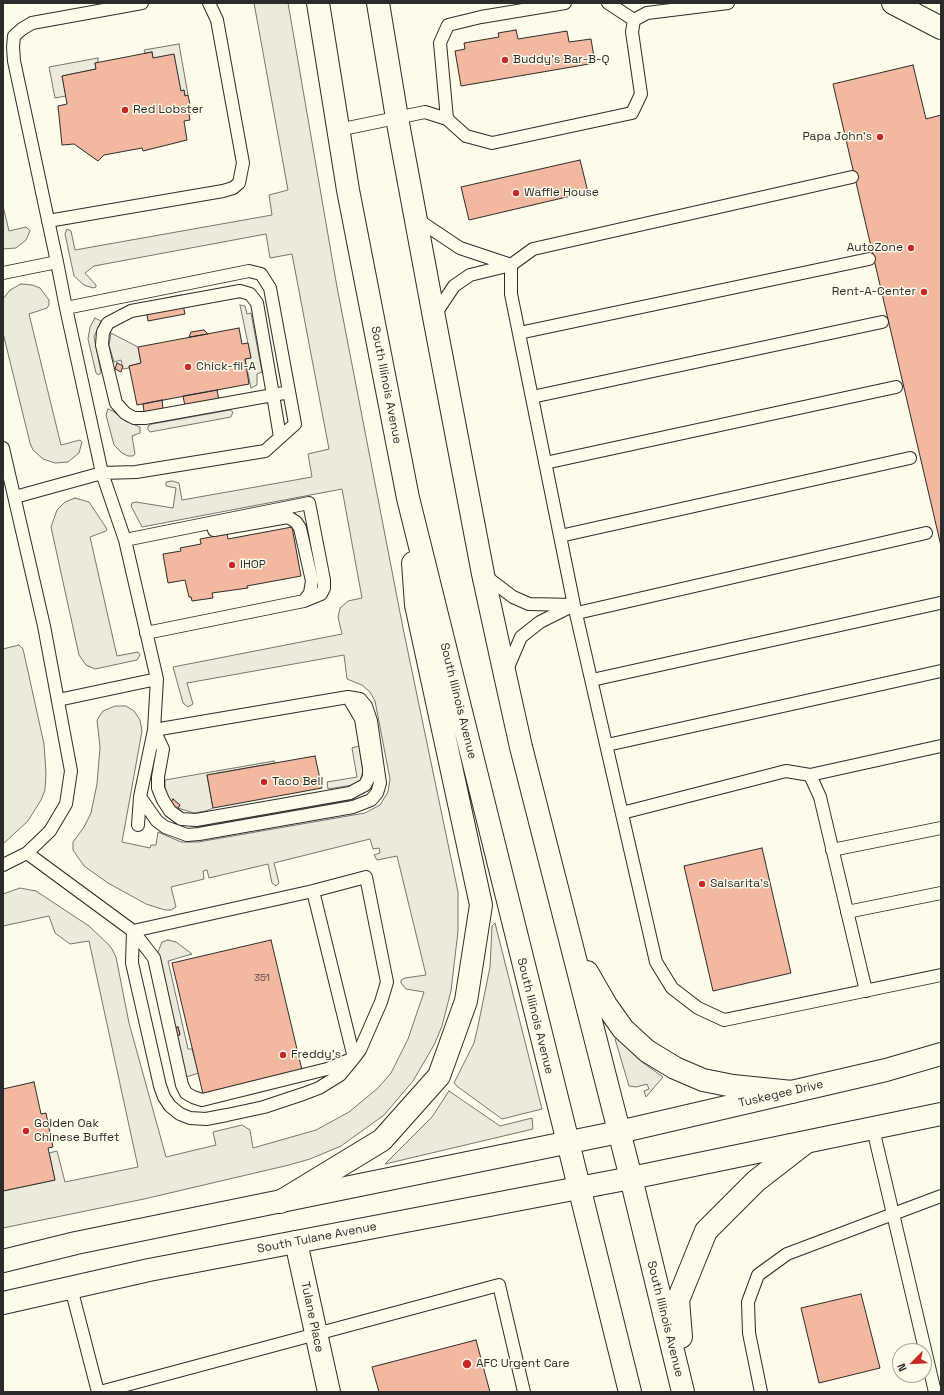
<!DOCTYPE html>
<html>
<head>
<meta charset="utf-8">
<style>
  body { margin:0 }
  #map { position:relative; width:944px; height:1395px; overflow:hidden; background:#fdfbea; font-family:"Space Grotesk",sans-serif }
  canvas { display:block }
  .frame { position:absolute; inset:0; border:4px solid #2b2b2b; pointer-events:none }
  .north { position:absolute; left:892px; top:1343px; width:40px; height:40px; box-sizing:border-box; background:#fdfbea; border:1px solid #a9a89e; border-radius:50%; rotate:246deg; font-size:11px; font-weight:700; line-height:16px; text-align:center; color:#2b2b2b }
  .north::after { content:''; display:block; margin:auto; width:14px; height:18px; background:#c62828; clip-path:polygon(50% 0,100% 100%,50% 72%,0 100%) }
</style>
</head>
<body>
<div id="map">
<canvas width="944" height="1395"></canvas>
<div class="frame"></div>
<div class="north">N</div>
</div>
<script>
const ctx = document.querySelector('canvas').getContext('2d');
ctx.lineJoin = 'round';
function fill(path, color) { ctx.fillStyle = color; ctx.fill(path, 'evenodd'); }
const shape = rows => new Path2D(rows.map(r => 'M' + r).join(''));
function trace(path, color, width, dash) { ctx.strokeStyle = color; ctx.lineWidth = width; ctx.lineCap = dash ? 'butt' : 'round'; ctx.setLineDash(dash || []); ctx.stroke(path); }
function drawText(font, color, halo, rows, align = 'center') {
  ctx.font = font + ' "Space Grotesk",sans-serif'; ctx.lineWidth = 3; ctx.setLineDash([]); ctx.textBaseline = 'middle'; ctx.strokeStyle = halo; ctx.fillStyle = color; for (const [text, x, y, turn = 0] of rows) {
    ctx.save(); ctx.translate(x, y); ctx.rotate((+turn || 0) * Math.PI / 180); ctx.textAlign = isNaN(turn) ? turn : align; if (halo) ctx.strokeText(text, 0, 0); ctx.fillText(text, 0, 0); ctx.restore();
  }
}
const green = shape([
  [254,3,288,3,337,287,403,628,458,892,458,931,451,991,442,1026,434,1045,413,1081,384,1115,341,1146,310,1159,289,1165,144,1199,3,1228,3,1191,55,1180,49,1153,57,1151,65,1182,138,1167,89,941,70,944,55,933,49,916,3,926,3,894,20,888,36,891,89,926,108,944,112,949,116,957,129,1023,166,1157,216,1145,213,1132,242,1125,250,1130,253,1148,316,1130,349,1112,378,1088,391,1073,408,1039,424,992,406,989,401,983,401,980,405,978,426,975,397,856,377,860,374,855,380,853,379,848,373,849,370,839,274,863,279,883,276,886,272,883,268,864,209,878,207,870,203,871,204,879,171,887,176,907,171,910,165,910,146,904,108,883,84,866,73,850,73,842,84,827,91,813,97,784,100,747,97,720,103,711,115,706,126,706,134,711,140,720,142,731,122,842,150,848,151,845,156,845,158,832,181,842,198,842,365,813,380,805,388,792,390,779,375,701,370,692,362,685,347,679,344,655,187,683,193,704,188,707,183,703,173,667,342,634,338,617,340,608,348,601,362,598,342,489,142,527,131,506,132,503,136,502,173,508,176,488,166,486,166,482,172,481,179,483,182,500,312,477,308,454,329,449,292,254,270,258,266,234,94,266,85,273,96,285,96,287,93,288,84,285,74,276,65,234,67,229,71,231,75,250,272,215,269,195,288,190,254,3],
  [179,44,188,95,185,96,184,90,181,91,153,58,152,52,145,53,144,50,179,44],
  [98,58,98,62,95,63,96,69,62,76,66,96,55,98,49,67,98,58],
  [3,206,9,231,26,227,30,231,26,240,16,248,3,249,3,206],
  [21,284,32,285,40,288,49,300,49,305,47,308,29,314,61,445,80,440,82,442,79,453,68,462,55,463,43,459,33,450,30,443,3,333,3,299,10,290,21,284],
  [240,305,245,306,247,314,251,313,262,372,257,374,257,385,251,388,245,359,251,358,240,305],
  [95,318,101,321,94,337,101,372,99,375,96,373,88,339,90,327,95,318],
  [111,333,138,347,141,363,129,366,129,368,123,369,121,360,114,362,109,345,111,333],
  [108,409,113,411,125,421,140,427,140,433,132,436,135,454,133,456,128,456,122,453,114,445,106,415,108,409],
  [230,410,233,412,231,417,150,432,148,430,148,426,152,424,230,410],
  [75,498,89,502,107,529,106,531,90,537,117,656,138,652,140,655,137,660,95,669,86,665,79,655,51,527,57,510,65,502,75,498],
  [19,645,23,649,44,744,46,773,45,790,41,800,28,821,3,844,3,649,19,645],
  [359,746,363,771,360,781,353,785,328,789,327,782,357,777,352,748,359,746],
  [274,761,275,763,207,775,213,808,206,811,194,813,178,808,180,805,173,800,171,802,165,791,165,780,274,761],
  [495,923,542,1109,502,1119,458,1087,454,1083,474,1043,478,1026,490,967,492,926,495,923],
  [168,940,176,942,192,954,168,961,188,1049,192,1049,199,1073,186,1077,177,1035,180,1034,178,1027,175,1027,158,952,162,942,168,940],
  [617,1038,642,1062,663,1077,646,1097,644,1091,649,1089,647,1084,636,1087,629,1086,615,1039,617,1038],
  [449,1091,500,1126,532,1118,533,1129,385,1164,432,1117,449,1091]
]);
fill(green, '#ecebdb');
trace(green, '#74746e', 1);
const building = shape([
  [516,30,518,39,567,31,569,42,591,39,595,63,461,86,455,51,465,49,464,43,499,37,498,33,516,30],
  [152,52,153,58,174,54,181,91,184,90,185,96,188,95,192,114,189,114,190,120,184,121,187,140,143,151,142,148,104,155,98,161,74,144,62,145,58,106,67,104,62,76,96,69,95,63,152,52],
  [913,65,926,119,941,115,941,546,833,84,913,65],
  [580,160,588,192,469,220,461,187,580,160],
  [181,295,185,314,148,321,145,303,181,295],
  [239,328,242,344,248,343,251,358,245,359,249,384,137,405,129,366,141,363,138,347,239,328],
  [204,330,208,334,189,337,191,332,204,330],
  [117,363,123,366,121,372,115,369,117,363],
  [217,390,219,400,185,406,183,396,217,390],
  [162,400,163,409,144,412,143,404,162,400],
  [292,527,301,576,247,586,248,588,212,593,213,598,192,601,191,597,189,597,185,580,168,583,163,554,181,551,180,548,201,544,200,539,227,534,228,539,292,527],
  [315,756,322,788,213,808,207,775,315,756],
  [173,799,180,805,176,811,171,802,173,799],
  [762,848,791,973,713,991,684,866,762,848],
  [271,940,302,1070,203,1094,172,963,271,940],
  [178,1027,180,1035,170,1037,169,1029,178,1027],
  [34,1082,41,1114,46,1113,53,1147,48,1148,55,1180,3,1191,3,1089,34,1082],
  [861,1294,880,1368,819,1383,801,1308,861,1294],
  [476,1340,490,1392,379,1392,372,1367,476,1340]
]);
fill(building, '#f2b8a0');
trace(building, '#2b2b2b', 1);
const service = shape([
  [608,3,634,20],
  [447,119,440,43,448,25,481,17,565,3],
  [338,130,425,112,447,119,466,136,492,143,632,113,641,94,632,32,634,20,647,13,728,3],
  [852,177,533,249,511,265,511,294,574,605,656,962,672,988,698,1008,724,1020,941,975],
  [415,218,460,248,511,265,470,275,454,286,434,316],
  [48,221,223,191,233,188,239,183,243,163,217,20,209,3],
  [57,262,14,61,13,47,14,36,22,29,32,23,142,3],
  [3,273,57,262,66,308,102,473,136,472,265,451,295,424,270,288,261,274,249,271,66,308],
  [519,333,869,259],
  [532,397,882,322],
  [280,437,273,395,257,303,250,294,240,291,131,311,108,323,103,332,102,345,116,403,125,413,134,418,145,418,273,395,289,392],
  [3,448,44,626,71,771,66,804,50,831,27,853,3,865],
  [545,463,896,387],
  [15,497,102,473,125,540,157,679,58,700],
  [214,530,288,517,296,522,300,528,312,581,310,593,304,601],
  [560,536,910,458],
  [125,540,309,503,324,580,324,588,321,594,304,601,146,633],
  [484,575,513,597,529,604,574,605,540,622,521,637,506,672],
  [577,613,926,533],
  [592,680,940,603],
  [154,730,348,697,360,699,366,706,371,721,380,783,377,793,371,800,353,807,199,834,187,835,165,827,157,821,140,797,154,730,157,679],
  [154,730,163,749,158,777,158,788,163,800,170,811,181,819,196,820,350,793,365,785,369,777,369,768,361,719,348,697],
  [607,745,941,671],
  [810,775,941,746],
  [622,813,786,771,810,775,820,797,866,991],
  [138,825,140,797],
  [832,850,941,828],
  [27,853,133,931,132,963,160,1086,164,1097,170,1106,180,1114,190,1118,206,1119,227,1115,264,1107,303,1094,319,1088,340,1075,354,1058,313,891,133,931,154,958,182,1085,186,1093,193,1097,202,1100,327,1069,354,1058,360,1050,381,1002,387,982,366,877,313,891],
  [847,912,941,893],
  [873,1129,935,1392],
  [71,1288,98,1392],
  [100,1392,499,1285,524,1392],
  [761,1392,749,1333,748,1302,758,1275,787,1254,941,1196]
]);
const minor = shape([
  [893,3,941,28],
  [296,1242,329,1392]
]);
const tertiary = shape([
  [619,1132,886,1070,941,1054],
  [631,1178,941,1114]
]);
const secondary = shape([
  [3,1261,76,1243,619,1132],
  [3,1303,149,1270,631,1178]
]);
const trunk = shape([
  [318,3,348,190,408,498,630,1392],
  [378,3,397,118,434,317,483,574,505,675,521,747,631,1178,683,1392],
  [587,972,606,1005,623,1029,647,1051,675,1068,703,1080,733,1086,792,1092],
  [280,1202,382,1140,439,1076,466,1001,481,905,416,605,413,563],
  [681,1337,678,1300,706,1231,756,1181,805,1143]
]);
trace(service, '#2b2b2b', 14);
trace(minor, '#2b2b2b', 24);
trace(tertiary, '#2b2b2b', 24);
trace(secondary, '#2b2b2b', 24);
trace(trunk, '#2b2b2b', 24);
trace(service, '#fdfbea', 12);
trace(minor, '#fdfbea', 22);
trace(tertiary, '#fdfbea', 22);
trace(secondary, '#fdfbea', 22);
trace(trunk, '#fdfbea', 22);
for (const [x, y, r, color] of [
  [505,60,4,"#c62828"],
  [125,110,4,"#c62828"],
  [880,137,4,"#c62828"],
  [516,193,4,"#c62828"],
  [911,248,4,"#c62828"],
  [924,292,4,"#c62828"],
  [188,367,4,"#c62828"],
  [232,565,4,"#c62828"],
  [264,782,4,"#c62828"],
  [702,884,4,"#c62828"],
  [283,1055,4,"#c62828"],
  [26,1131,4,"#c62828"],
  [467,1364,5,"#c62828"]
]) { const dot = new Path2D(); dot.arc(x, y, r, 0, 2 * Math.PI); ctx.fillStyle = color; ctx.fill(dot); trace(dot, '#fdfbea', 1.5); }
drawText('10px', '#5d4e48', null, [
  ["351",262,978]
]);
drawText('12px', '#2b2b2b', '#fdfbea', [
  ["Buddy’s Bar-B-Q",513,60],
  ["Red Lobster",133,110],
  ["Papa John's",872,137,"right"],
  ["Waffle House",524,193],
  ["AutoZone",903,248,"right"],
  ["Rent-A-Center",916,292,"right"],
  ["Chick-fil-A",196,367],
  ["IHOP",240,565],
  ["Taco Bell",272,782],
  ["Salsarita's",710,884],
  ["Freddy's",291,1055],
  ["Golden Oak",34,1124],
  ["Chinese Buffet",34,1138],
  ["AFC Urgent Care",476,1364]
], 'left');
drawText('12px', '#2b2b2b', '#fdfbea', [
  ["South Illinois Avenue",386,385,79],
  ["South Illinois Avenue",458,701,76],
  ["South Illinois Avenue",535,1016,76],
  ["Tuskegee Drive",781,1094,-13],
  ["South Tulane Avenue",317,1238,-11],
  ["Tulane Place",312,1317,78],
  ["South Illinois Avenue",665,1319,76]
]);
</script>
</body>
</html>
